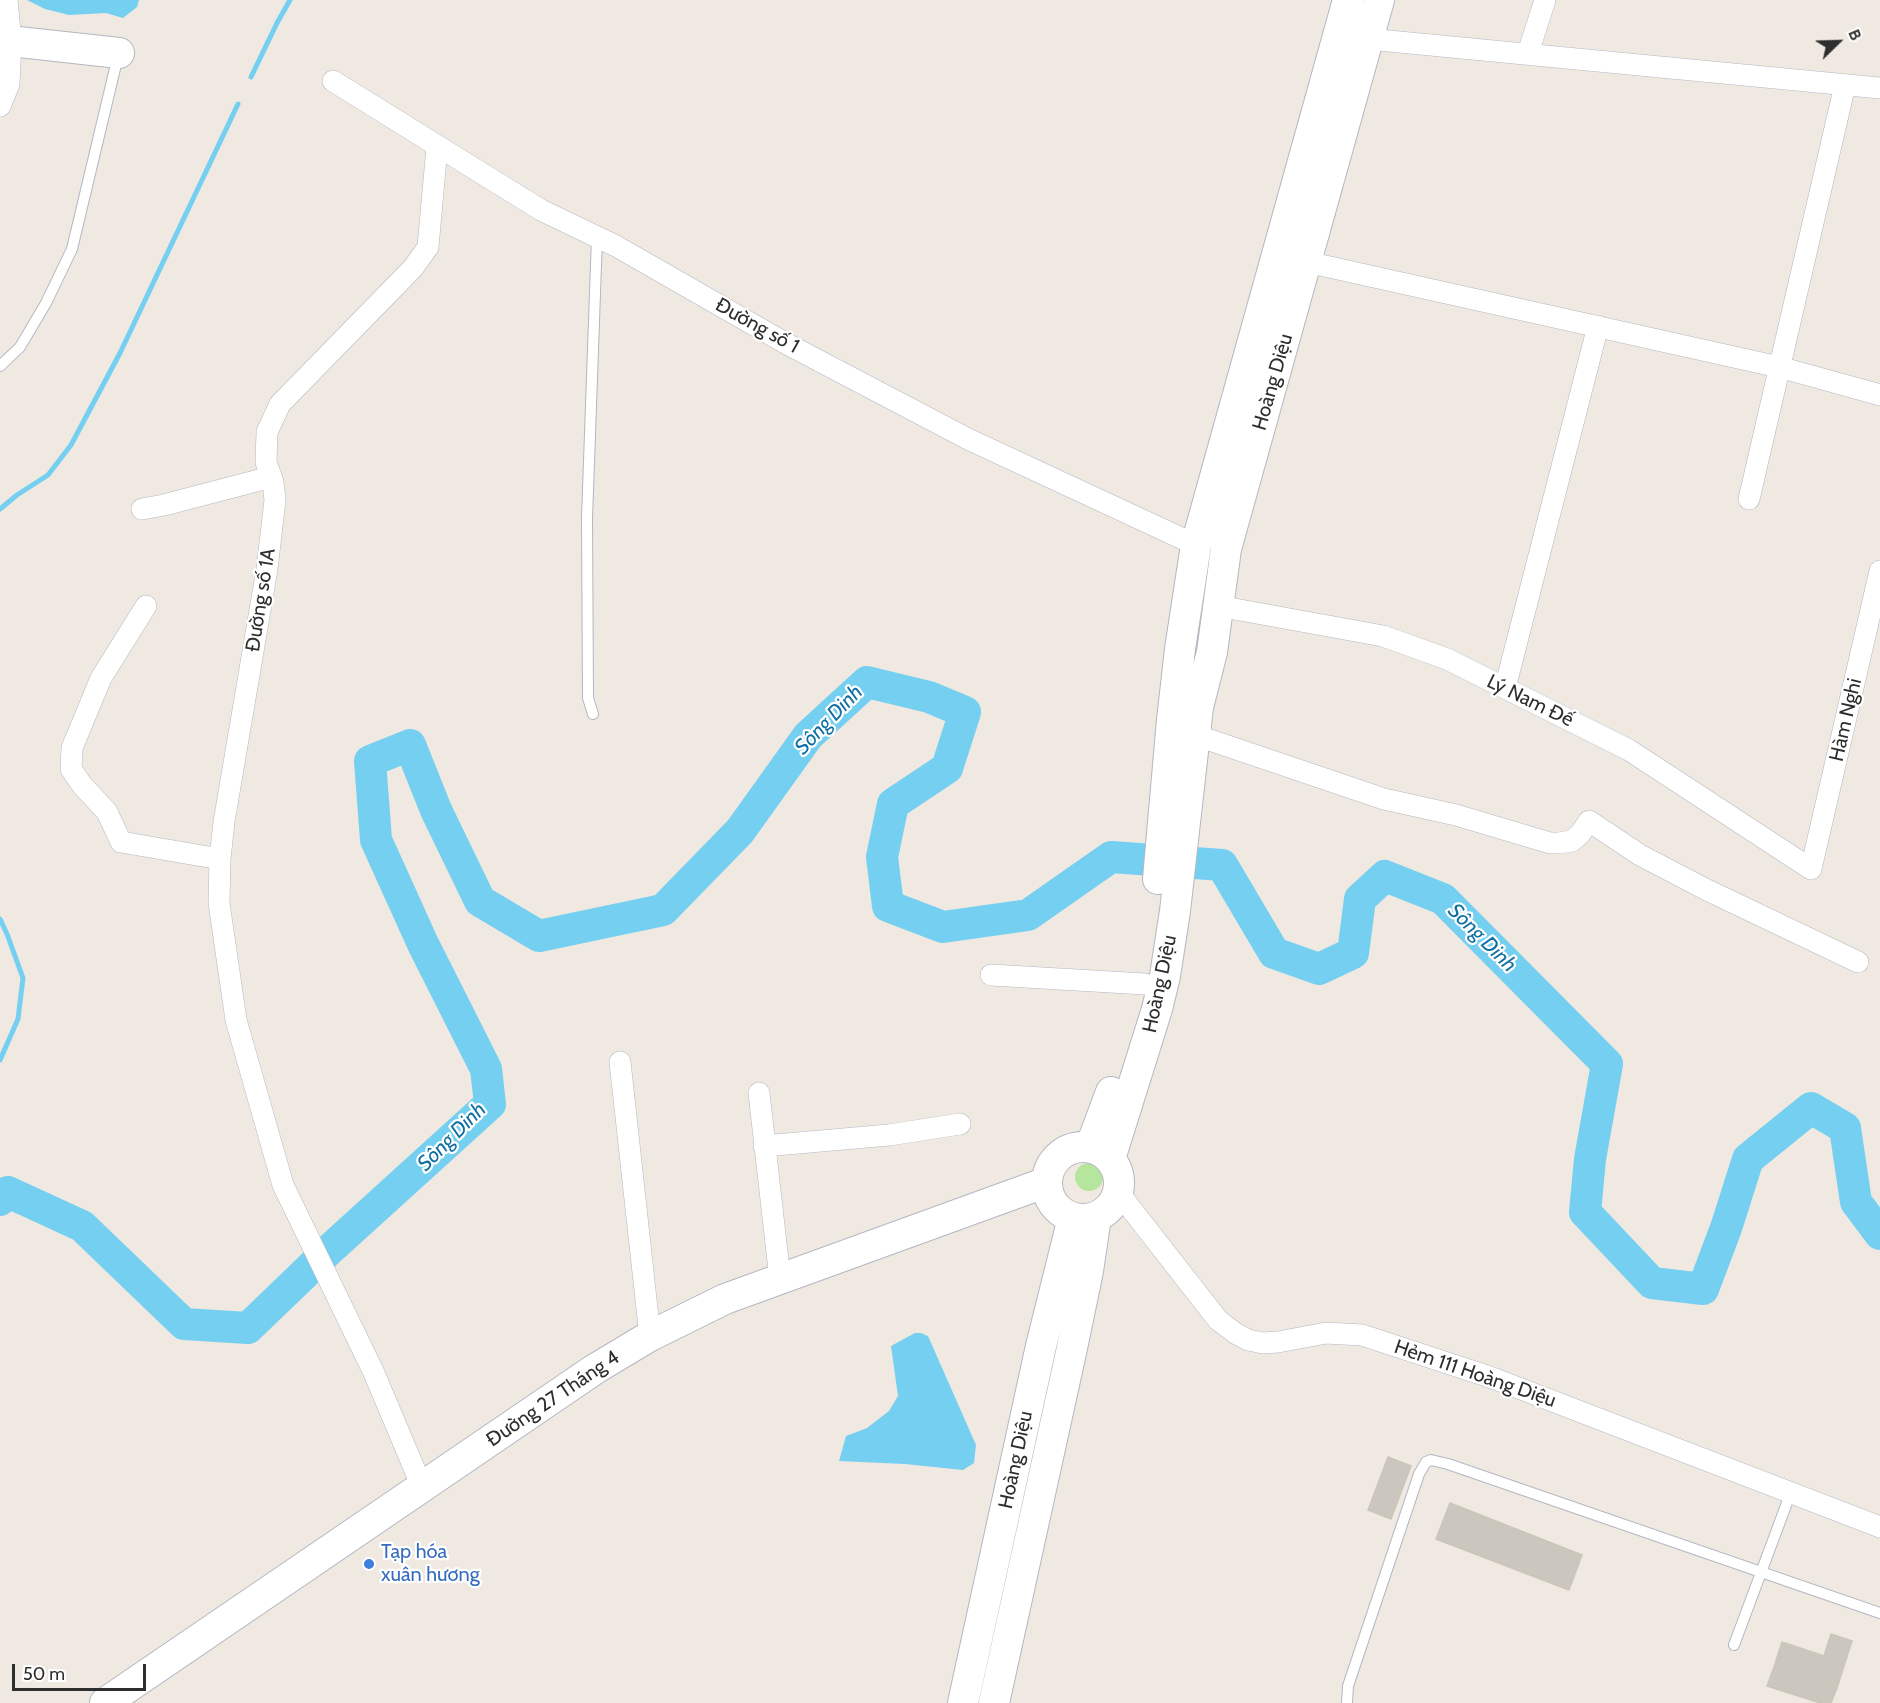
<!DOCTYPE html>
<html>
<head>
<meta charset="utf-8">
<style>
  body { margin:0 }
  #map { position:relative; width:1880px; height:1703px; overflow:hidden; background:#efe9e1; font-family:Cabin,sans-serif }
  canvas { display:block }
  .north { position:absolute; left:1808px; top:12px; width:60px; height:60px; -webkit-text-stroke:4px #fff; paint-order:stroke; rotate:67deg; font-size:16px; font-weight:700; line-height:24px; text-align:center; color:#2e2e2e }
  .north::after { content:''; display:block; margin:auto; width:21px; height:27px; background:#2e2e2e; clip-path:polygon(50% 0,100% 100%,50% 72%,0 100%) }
  .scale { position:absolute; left:12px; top:1664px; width:134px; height:27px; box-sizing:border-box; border:3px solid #2e2e2e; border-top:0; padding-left:8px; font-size:18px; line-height:21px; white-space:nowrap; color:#2e2e2e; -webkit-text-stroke:4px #fff; paint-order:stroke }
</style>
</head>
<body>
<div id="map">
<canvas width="1880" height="1703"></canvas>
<div class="north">B</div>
<div class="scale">50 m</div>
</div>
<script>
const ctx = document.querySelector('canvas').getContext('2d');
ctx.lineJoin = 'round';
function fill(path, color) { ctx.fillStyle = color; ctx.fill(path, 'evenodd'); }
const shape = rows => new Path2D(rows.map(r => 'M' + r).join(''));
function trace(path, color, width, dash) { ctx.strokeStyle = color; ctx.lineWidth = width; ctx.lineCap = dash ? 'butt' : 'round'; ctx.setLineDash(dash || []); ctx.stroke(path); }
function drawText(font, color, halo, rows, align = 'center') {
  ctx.font = font + ' Cabin,sans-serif'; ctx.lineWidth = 4.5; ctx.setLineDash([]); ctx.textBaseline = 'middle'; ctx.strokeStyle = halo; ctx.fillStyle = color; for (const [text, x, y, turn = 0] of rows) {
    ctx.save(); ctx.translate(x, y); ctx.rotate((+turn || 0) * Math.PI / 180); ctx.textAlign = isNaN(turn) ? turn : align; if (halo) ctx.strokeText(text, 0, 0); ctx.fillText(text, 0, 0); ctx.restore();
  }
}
fill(shape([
  '1075 1177a14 14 0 1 1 28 0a14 14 0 1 1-28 0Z'
]), '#b6e59e');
fill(shape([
  [27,0,139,0,137,7,123,18,106,13,69,15,45,9],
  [915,1333,921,1333,928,1336,976,1445,974,1463,963,1470,905,1464,839,1461,846,1436,867,1428,889,1411,898,1396,891,1346]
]), '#75cff0');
trace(shape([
  [251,77,277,23,290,0],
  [0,509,17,495,48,475,71,445,120,353,238,104],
  [0,919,7,934,23,978,18,1019,0,1060]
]), '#75cff0', 5);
trace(shape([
  [0,1200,8,1192,82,1226,184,1324,248,1328,328,1251,490,1104,486,1069,423,944,376,840,370,761,410,745,436,810,480,901,539,936,663,910,740,831,808,736,867,682,929,697,965,712,947,768,893,804,882,857,888,906,943,927,1028,915,1111,857,1222,865,1274,953,1319,969,1353,953,1360,899,1385,876,1443,899,1607,1064,1590,1159,1585,1212,1652,1283,1703,1289,1726,1228,1748,1159,1811,1108,1845,1128,1856,1202,1880,1234]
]), '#75cff0', 32);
const building = shape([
  [1388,1457,1411,1466,1391,1519,1368,1510,1388,1457],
  [1450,1503,1582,1555,1569,1590,1436,1539,1450,1503],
  [1831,1634,1852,1641,1837,1688,1774,1667,1782,1642,1824,1656,1831,1634],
  [1774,1667,1837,1688,1831,1703,1820,1703,1767,1686,1774,1667]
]);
fill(building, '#cbc7bf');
trace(building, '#cbc5ba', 1.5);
const lane = shape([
  [0,366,20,347,46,303,72,249,118,56],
  [593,714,588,698,587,518,597,237],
  [1734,1645,1791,1492],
  [1347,1703,1348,1686,1419,1474,1426,1462,1431,1460,1448,1464,1880,1613]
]);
const street = shape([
  [1368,39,1880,88],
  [1528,53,1545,0],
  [333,81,541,210,616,246,787,344,968,439,1196,545],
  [0,106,9,84,11,41,7,0],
  [1307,262,1779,367,1880,395],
  [1749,499,1845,85],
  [142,509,164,505,271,477],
  [146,606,101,678,72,748,71,769,82,785,107,812,121,842,220,859],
  [1218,606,1383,636,1447,659,1629,750,1811,869,1880,571],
  [1505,688,1598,326],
  [1195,735,1384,799,1456,815,1550,843,1559,843,1572,841,1580,834,1589,821,1640,855,1705,889,1858,962],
  [991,975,1145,984],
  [620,1062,650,1336],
  [759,1093,780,1279],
  [764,1146,889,1135,960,1124],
  [1118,1192,1218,1320,1235,1333,1248,1340,1263,1343,1278,1342,1326,1333,1362,1335,1490,1377,1880,1527],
  [422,1487,374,1373,283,1185,236,1020,219,903,220,859,224,822,267,569,275,500,273,482,266,462,267,432,280,404,413,268,428,247,437,147]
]);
const secondary = shape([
  [0,40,119,53],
  [1158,879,1172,720,1180,649,1196,545,1348,0],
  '1047 1183a36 36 0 1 1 72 0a36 36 0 1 1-72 0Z',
  [1090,1148,1111,1092],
  [1110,1159,1157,1009,1165,976,1175,911,1198,707,1212,652,1226,549,1379,0],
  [105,1703,595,1369,650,1336,725,1299,1047,1182],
  [963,1703,1041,1346,1073,1218],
  [994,1703,1072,1348,1088,1271,1096,1217]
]);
trace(lane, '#b4b7c1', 12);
trace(street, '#b4b7c1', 22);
trace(secondary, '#b4b7c1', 32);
trace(lane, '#fff', 10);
trace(street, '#fff', 21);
trace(secondary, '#fff', 30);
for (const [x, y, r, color] of [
  [369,1564,6,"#3f7fe0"]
]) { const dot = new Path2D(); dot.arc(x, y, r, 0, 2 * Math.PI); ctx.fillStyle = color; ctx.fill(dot); trace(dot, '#fff', 2); }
drawText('20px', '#2e2e2e', '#fff', [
  ["Đường số 1",757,326,29],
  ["Hoàng Diệu",1273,382,-74],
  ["Đường số 1A",261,600,-81],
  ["Lý Nam Đế",1530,701,26],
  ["Hàm Nghi",1846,720,-77],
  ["Hoàng Diệu",1160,984,-78],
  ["Hẻm 111 Hoàng Diệu",1475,1374,19],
  ["Đường 27 Tháng 4",553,1399,-34],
  ["Hoàng Diệu",1016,1460,-78]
]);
drawText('20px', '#366cbe', '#fff', [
  ["Tạp hóa",381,1552],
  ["xuân hương",381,1575]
], 'left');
drawText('italic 21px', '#0d6fa3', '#fff', [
  ["Sông Dinh",829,720,-46],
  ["Sông Dinh",1482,938,45],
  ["Sông Dinh",452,1137,-45]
]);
</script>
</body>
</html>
